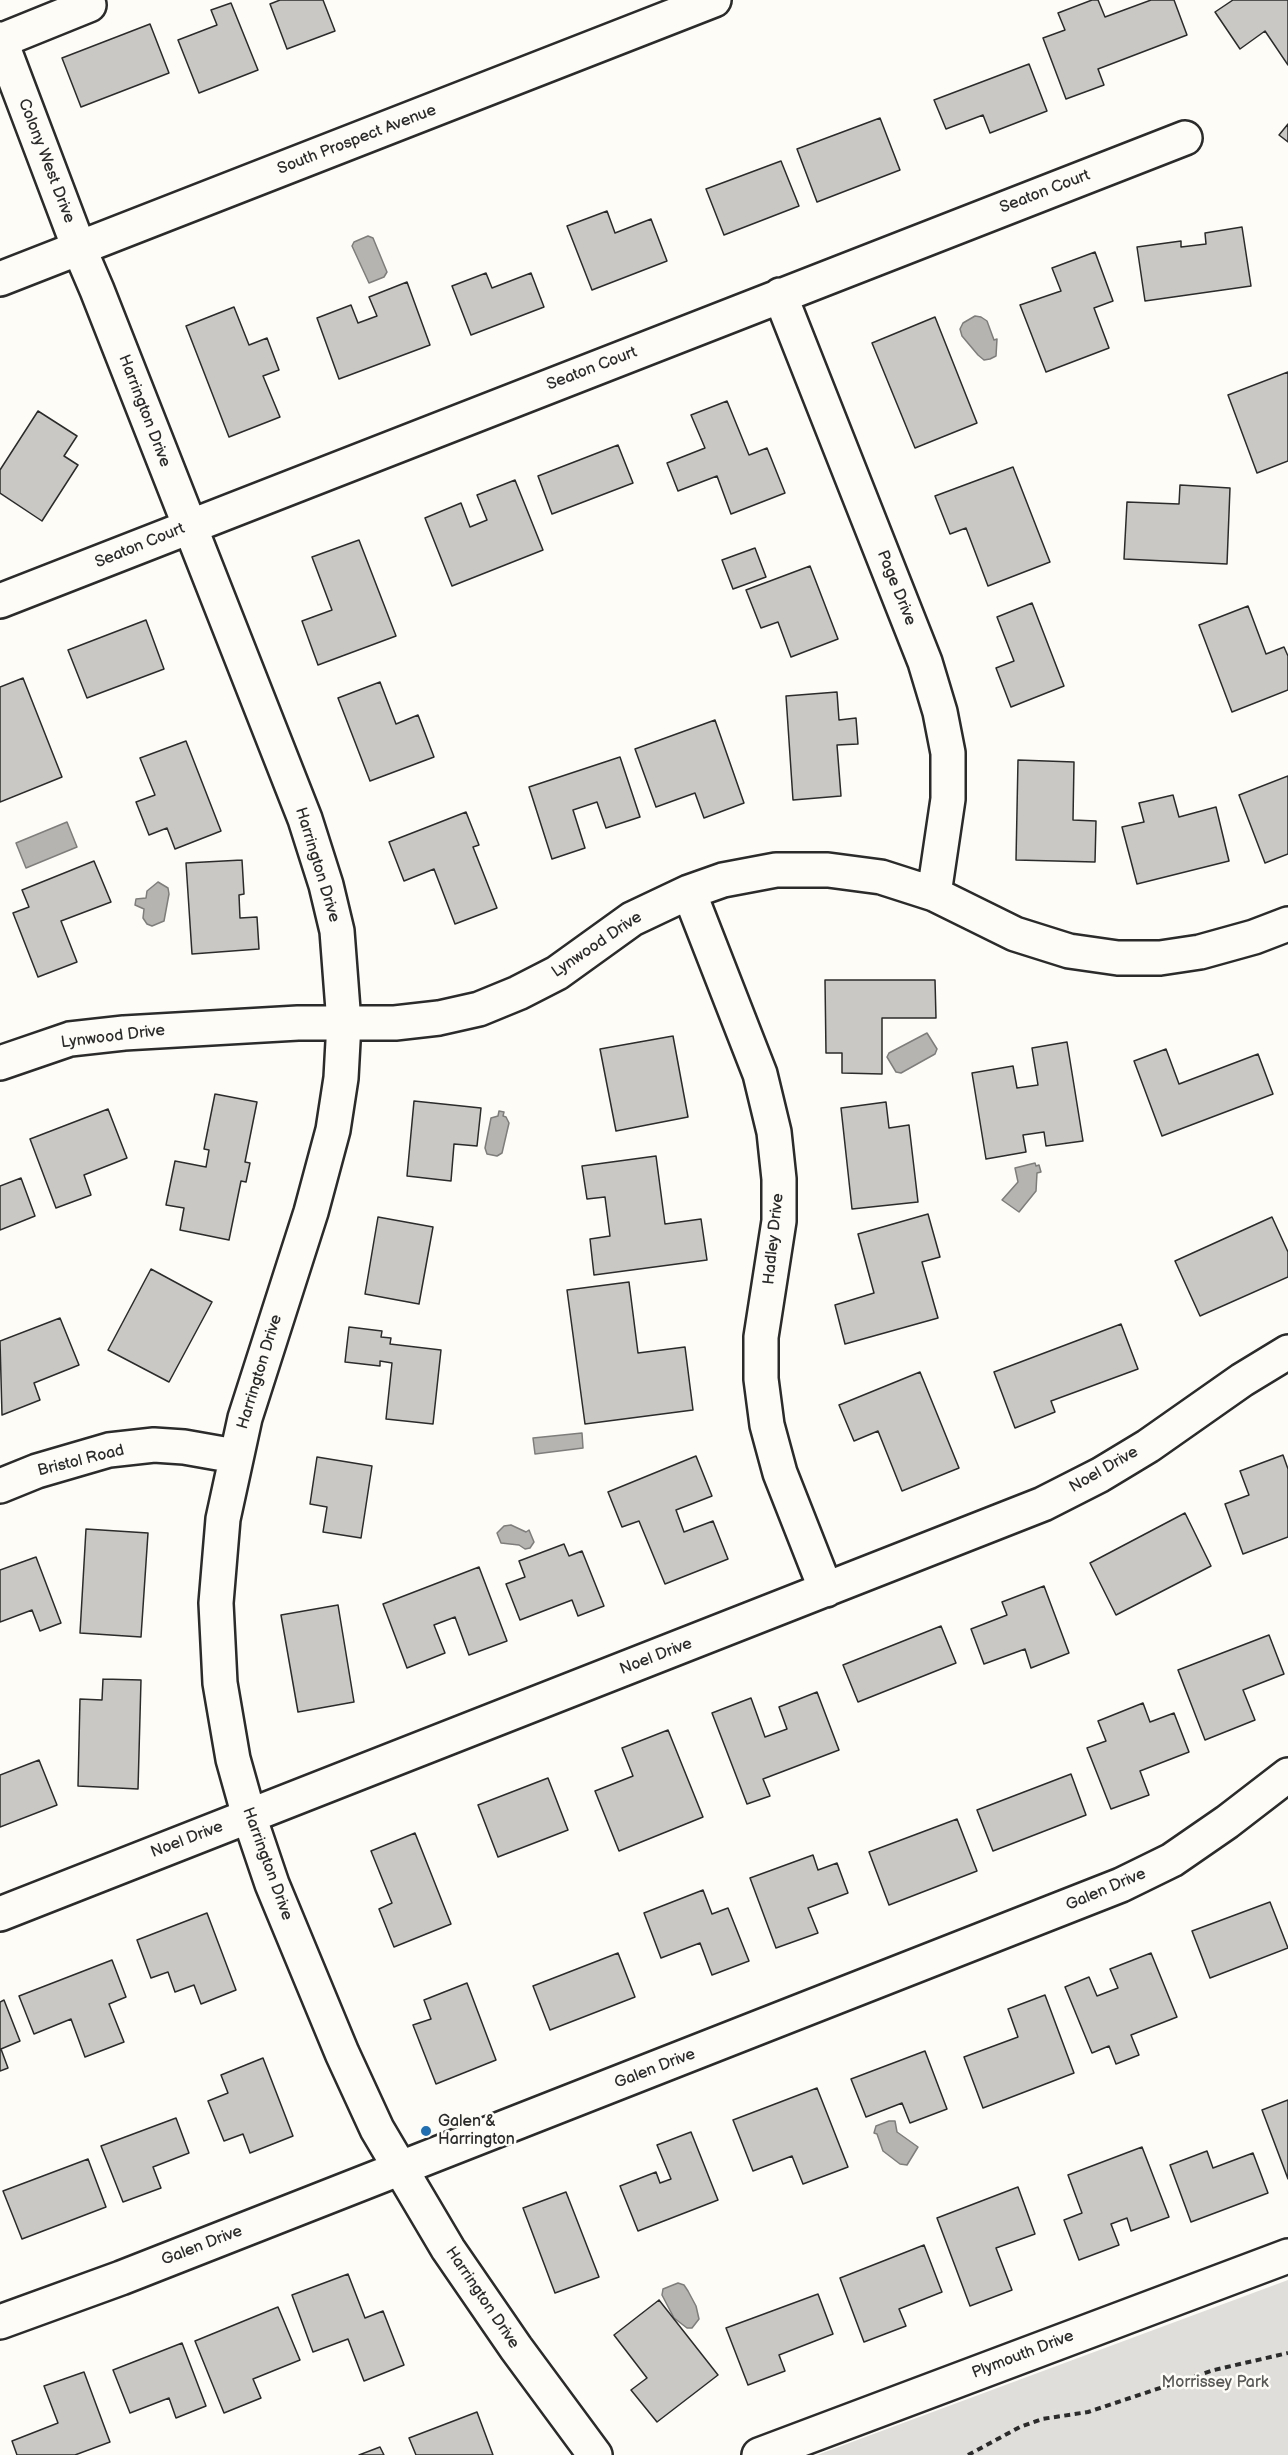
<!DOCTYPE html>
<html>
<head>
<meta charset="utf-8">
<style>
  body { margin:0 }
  canvas { display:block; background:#fdfcf7 }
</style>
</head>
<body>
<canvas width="1288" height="2455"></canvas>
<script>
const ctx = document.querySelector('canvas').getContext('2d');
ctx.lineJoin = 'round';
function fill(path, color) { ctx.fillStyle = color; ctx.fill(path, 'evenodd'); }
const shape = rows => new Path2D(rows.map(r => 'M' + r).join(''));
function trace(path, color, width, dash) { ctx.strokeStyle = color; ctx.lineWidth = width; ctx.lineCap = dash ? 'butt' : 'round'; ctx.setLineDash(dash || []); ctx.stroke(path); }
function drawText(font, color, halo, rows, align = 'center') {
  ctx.font = font + ' "Balsamiq Sans",sans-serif'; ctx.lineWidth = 5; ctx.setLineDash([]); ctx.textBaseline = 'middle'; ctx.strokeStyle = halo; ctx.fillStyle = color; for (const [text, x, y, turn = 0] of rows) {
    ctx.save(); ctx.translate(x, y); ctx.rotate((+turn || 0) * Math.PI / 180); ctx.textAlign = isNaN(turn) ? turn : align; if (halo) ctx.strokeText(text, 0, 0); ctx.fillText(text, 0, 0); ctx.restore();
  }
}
fill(shape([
  [1288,2280,1288,2455,817,2455]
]), '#dfdeda');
const water = shape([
  [368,236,373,238,387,272,384,277,369,283,352,246,354,242,368,236],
  [975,316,981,317,987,321,994,340,997,339,996,356,990,359,984,360,978,355,962,336,960,329,963,323,975,316],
  [67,822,77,847,26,868,16,843,67,822],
  [158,882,168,888,169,894,164,921,152,926,147,924,143,918,144,909,135,905,136,899,146,898,147,891,158,882],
  [927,1033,937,1049,935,1054,901,1073,896,1072,887,1057,889,1053,927,1033],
  [499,1111,504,1112,503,1116,506,1117,509,1123,502,1153,497,1156,487,1154,485,1148,491,1118,498,1116,499,1111],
  [1035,1163,1036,1166,1039,1165,1041,1172,1037,1173,1036,1191,1019,1212,1002,1200,1018,1182,1015,1168,1035,1163],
  [582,1433,583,1448,535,1454,533,1438,582,1433],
  [511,1525,526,1532,529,1530,534,1542,530,1548,525,1549,519,1545,501,1543,497,1533,504,1526,511,1525],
  [889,2121,895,2121,897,2132,918,2147,907,2165,900,2164,883,2151,877,2134,874,2133,876,2126,889,2121],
  [678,2283,684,2285,688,2291,696,2306,699,2319,692,2328,687,2328,674,2318,662,2295,663,2289,678,2283]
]);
fill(water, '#b5b4b1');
trace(water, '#7e7d7b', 1.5);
const building = shape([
  [280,0,323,0,335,31,287,49,270,4,280,0],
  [1092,0,1098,0,1105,17,1151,0,1174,0,1187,35,1098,69,1104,85,1066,99,1043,38,1065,30,1058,13,1092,0],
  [1233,0,1288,0,1288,65,1265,31,1240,49,1215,12,1233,0],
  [231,3,258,70,199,93,178,40,217,25,211,10,231,3],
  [150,24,169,73,81,107,62,58,150,24],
  [1029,64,1047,111,990,133,983,115,946,129,934,100,1029,64],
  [880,118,900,170,817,202,797,149,880,118],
  [1288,124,1288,142,1279,135,1288,124],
  [781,161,799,206,724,235,706,189,781,161],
  [607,211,615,233,651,219,667,261,592,290,567,226,607,211],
  [1242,227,1251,286,1145,301,1137,247,1181,241,1181,247,1206,244,1205,233,1242,227],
  [1095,252,1113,301,1094,308,1109,348,1046,372,1020,305,1061,291,1052,268,1095,252],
  [486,273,492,288,531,273,544,307,471,335,452,286,486,273],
  [407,282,430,345,339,379,317,318,351,305,358,323,377,316,369,297,407,282],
  [234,307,249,345,267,338,279,370,263,376,280,417,229,437,186,326,234,307],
  [935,317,977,423,915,448,872,343,935,317],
  [1288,372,1288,461,1257,473,1228,395,1288,372],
  [727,401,749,455,767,448,785,493,731,514,717,476,678,491,667,463,705,448,691,415,727,401],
  [38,411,77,436,64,456,78,465,42,521,0,493,0,470,38,411],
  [618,445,633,483,552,514,538,476,618,445],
  [1013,467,1050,562,988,586,966,528,950,534,935,496,1013,467],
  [515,480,543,550,452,586,425,518,461,503,470,527,487,520,477,495,515,480],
  [1180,485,1230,488,1227,564,1124,559,1127,502,1179,504,1180,485],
  [359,540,396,636,318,665,302,621,332,610,312,557,359,540],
  [755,548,766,577,733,589,722,560,755,548],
  [810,566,838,639,791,657,778,622,761,628,746,590,810,566],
  [1032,603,1064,686,1011,707,996,668,1014,661,997,617,1032,603],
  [1248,606,1266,654,1284,647,1288,656,1288,690,1232,712,1199,625,1248,606],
  [146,620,164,669,87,698,68,650,146,620],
  [23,678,62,777,0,802,0,687,23,678],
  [380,682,396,724,418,715,434,757,370,781,338,698,380,682],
  [837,692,839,720,856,718,858,744,837,745,841,796,793,800,786,696,837,692],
  [715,720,744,803,704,818,695,793,656,807,635,749,715,720],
  [186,741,221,831,175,849,167,828,149,835,136,802,155,795,140,758,186,741],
  [620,757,640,817,606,828,597,802,573,810,585,848,552,859,529,787,620,757],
  [1018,760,1074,762,1073,820,1096,821,1095,862,1016,860,1018,760],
  [1288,776,1288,854,1265,863,1239,795,1288,776],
  [1173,795,1179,817,1216,807,1229,861,1137,884,1122,827,1144,822,1139,803,1173,795],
  [466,812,479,845,473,847,497,908,455,924,434,869,404,881,389,842,466,812],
  [242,860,244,894,239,895,240,918,257,917,259,949,192,954,186,863,242,860],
  [94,861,111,902,61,921,77,962,38,977,13,913,29,907,22,890,94,861],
  [825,980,935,980,936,1018,882,1018,882,1074,842,1073,842,1053,826,1053,825,980],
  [673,1036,688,1117,616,1131,600,1049,673,1036],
  [1067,1042,1083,1141,1046,1146,1044,1132,1023,1135,1026,1152,986,1159,972,1073,1013,1066,1017,1088,1038,1085,1032,1048,1067,1042],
  [1166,1049,1179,1084,1258,1054,1273,1094,1162,1136,1134,1061,1166,1049],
  [215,1094,257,1102,245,1162,250,1163,246,1182,241,1181,229,1240,180,1230,184,1208,166,1205,175,1161,206,1167,209,1150,204,1149,215,1094],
  [414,1101,481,1108,477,1146,454,1144,451,1181,407,1176,414,1101],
  [886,1102,889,1128,909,1125,918,1202,852,1209,841,1108,886,1102],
  [108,1109,127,1158,84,1175,91,1195,56,1208,30,1139,108,1109],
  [656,1156,665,1224,701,1219,707,1260,594,1275,590,1239,610,1236,605,1197,587,1199,582,1166,656,1156],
  [21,1178,35,1216,0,1230,0,1186,21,1178],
  [928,1214,940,1257,922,1262,938,1318,845,1344,835,1305,874,1293,858,1234,928,1214],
  [378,1217,433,1227,419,1304,365,1294,378,1217],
  [1272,1217,1288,1252,1288,1277,1200,1316,1175,1261,1272,1217],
  [151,1269,212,1302,169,1382,108,1350,151,1269],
  [629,1282,638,1353,685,1347,693,1410,585,1424,567,1290,629,1282],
  [60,1318,79,1365,34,1383,40,1400,2,1415,0,1341,60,1318],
  [1121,1324,1138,1369,1051,1401,1055,1412,1015,1428,994,1372,1121,1324],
  [349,1327,382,1331,381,1337,391,1338,390,1344,441,1350,433,1424,386,1419,392,1363,380,1361,380,1366,345,1362,349,1327],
  [920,1372,959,1468,902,1491,878,1431,854,1441,839,1405,920,1372],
  [1283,1455,1288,1469,1288,1537,1243,1554,1225,1504,1249,1495,1240,1471,1283,1455],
  [696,1456,712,1496,676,1510,684,1532,713,1521,728,1559,665,1584,639,1521,622,1527,608,1492,696,1456],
  [317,1457,372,1466,361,1538,323,1532,327,1507,310,1504,317,1457],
  [1185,1513,1211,1566,1116,1615,1090,1563,1185,1513],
  [86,1529,148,1533,141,1637,80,1633,86,1529],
  [564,1544,569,1556,582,1551,604,1606,578,1616,572,1600,520,1620,506,1584,525,1577,519,1561,564,1544],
  [36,1557,61,1623,40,1631,32,1610,0,1622,0,1570,36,1557],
  [479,1567,507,1641,469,1655,455,1617,434,1625,445,1653,407,1668,383,1604,479,1567],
  [1044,1586,1069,1653,1031,1668,1025,1649,984,1664,971,1629,1007,1615,1002,1602,1044,1586],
  [338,1605,354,1702,298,1712,281,1615,338,1605],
  [941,1626,956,1663,858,1702,843,1665,941,1626],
  [1269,1635,1284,1674,1243,1690,1255,1720,1205,1740,1178,1670,1269,1635],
  [103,1679,141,1680,138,1789,78,1786,80,1699,102,1700,103,1679],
  [817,1692,839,1750,763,1779,770,1796,747,1804,712,1713,751,1698,765,1737,787,1729,779,1707,817,1692],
  [1143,1703,1150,1722,1174,1713,1189,1752,1140,1771,1149,1795,1111,1809,1087,1748,1106,1741,1098,1721,1143,1703],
  [668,1730,703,1817,619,1851,595,1791,633,1776,622,1748,668,1730],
  [39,1760,57,1805,0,1827,0,1775,39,1760],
  [1071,1774,1086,1815,993,1851,977,1810,1071,1774],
  [548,1778,568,1830,498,1857,478,1805,548,1778],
  [957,1819,977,1871,889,1905,869,1852,957,1819],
  [415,1833,451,1924,394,1947,379,1909,392,1903,371,1851,415,1833],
  [813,1855,818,1870,837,1863,848,1893,808,1908,818,1933,776,1948,750,1878,813,1855],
  [703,1890,712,1914,728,1908,749,1961,712,1975,700,1943,661,1958,644,1913,703,1890],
  [1270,1902,1288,1948,1210,1978,1192,1931,1270,1902],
  [207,1913,236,1990,201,2004,194,1985,175,1992,168,1972,151,1978,137,1940,207,1913],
  [618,1953,635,1997,550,2030,533,1986,618,1953],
  [1151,1953,1177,2017,1131,2035,1139,2055,1116,2064,1109,2046,1092,2053,1065,1987,1089,1977,1097,1996,1118,1988,1110,1969,1151,1953],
  [112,1960,126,1997,109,2004,124,2042,85,2057,71,2019,34,2034,19,1996,112,1960],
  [467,1983,496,2060,436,2084,413,2025,431,2019,424,2000,467,1983],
  [1045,1995,1074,2073,983,2108,964,2057,1018,2037,1008,2009,1045,1995],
  [4,2000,20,2041,1,2049,8,2068,0,2071,0,2002,4,2000],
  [925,2051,947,2109,910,2123,902,2103,866,2117,851,2079,925,2051],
  [263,2058,293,2136,250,2153,243,2134,224,2141,208,2101,228,2093,221,2075,263,2058],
  [817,2088,848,2167,803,2184,792,2156,753,2171,733,2120,817,2088],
  [1288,2100,1288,2179,1262,2110,1288,2100],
  [176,2118,189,2153,153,2167,161,2188,123,2202,101,2146,176,2118],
  [691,2132,718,2200,638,2231,620,2186,656,2172,660,2183,671,2179,657,2145,691,2132],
  [1142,2147,1169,2217,1131,2231,1127,2218,1111,2224,1119,2245,1079,2260,1064,2220,1082,2213,1068,2175,1142,2147],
  [1207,2151,1213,2168,1253,2153,1268,2193,1191,2222,1170,2165,1207,2151],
  [88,2159,106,2207,22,2239,3,2191,88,2159],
  [1018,2187,1035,2234,996,2248,1012,2290,970,2306,937,2218,1018,2187],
  [566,2192,599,2277,555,2293,523,2208,566,2192],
  [924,2245,942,2292,899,2309,906,2326,864,2342,840,2278,924,2245],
  [348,2274,365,2318,383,2311,404,2365,364,2381,348,2339,313,2352,292,2295,348,2274],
  [818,2294,833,2334,779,2355,785,2371,748,2385,726,2328,818,2294],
  [659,2300,718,2375,657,2422,631,2390,647,2378,614,2335,659,2300],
  [278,2307,300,2360,253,2379,261,2398,224,2413,195,2341,278,2307],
  [182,2343,206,2406,176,2418,169,2398,130,2413,113,2370,182,2343],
  [84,2372,110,2442,75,2455,17,2455,12,2441,58,2423,44,2386,84,2372],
  [477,2412,493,2455,416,2455,409,2438,477,2412],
  [380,2447,384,2455,359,2455,380,2447]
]);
fill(building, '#c9c8c4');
trace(building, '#2b2b2b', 1.5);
const minor = shape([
  [0,39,79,248,97,290,305,819,326,885,337,931,344,1023,341,1078,333,1130,311,1212,245,1418,223,1519,216,1603,220,1683,233,1759,249,1816,272,1884,342,2053,377,2129,448,2249,516,2348,595,2455],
  [0,41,89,5],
  [780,295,925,662,940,712,948,753,948,799,934,894],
  [0,601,1185,138],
  [689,892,760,1074,774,1132,779,1179,779,1221,761,1337,761,1379,767,1425,780,1473,826,1590],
  [0,1063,70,1039,124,1033,298,1023,395,1023,439,1018,479,1009,518,993,557,973,632,919,689,892,723,880,776,870,828,870,881,877,934,894,1015,934,1069,951,1118,958,1160,958,1200,952,1254,937,1288,924],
  [0,1486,37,1471,109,1450,154,1445,184,1447,235,1456],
  [0,1914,1043,1504,1100,1475,1148,1446,1242,1380,1288,1352],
  [0,2322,121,2278,1121,1885,1172,1860,1227,1822,1288,1775],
  [759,2455,1288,2256]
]);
const secondary = shape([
  [0,279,714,0]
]);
trace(minor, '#2b2b2b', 38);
trace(secondary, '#2b2b2b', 38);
trace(shape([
  [968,2455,1020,2427,1042,2419,1088,2412,1214,2370,1288,2353]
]), '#2b2b2b', 4, [6, 4.5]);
trace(minor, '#fdfcf7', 33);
trace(secondary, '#fdfcf7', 33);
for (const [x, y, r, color] of [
  [426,2131,6,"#1f6fb2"]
]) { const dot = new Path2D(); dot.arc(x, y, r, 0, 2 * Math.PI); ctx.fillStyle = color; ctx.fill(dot); trace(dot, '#fdfcf7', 2); }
drawText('16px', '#2b2b2b', '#fdfcf7', [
  ["South Prospect Avenue",357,140,-21],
  ["Colony West Drive",46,161,69],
  ["Seaton Court",1045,192,-21],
  ["Seaton Court",592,369,-21],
  ["Harrington Drive",144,411,69],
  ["Seaton Court",140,546,-22],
  ["Page Drive",896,588,68],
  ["Harrington Drive",317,865,73],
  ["Lynwood Drive",597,945,-34],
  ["Lynwood Drive",113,1037,-7],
  ["Hadley Drive",774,1239,-84],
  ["Harrington Drive",260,1372,-73],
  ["Bristol Road",81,1461,-14],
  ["Noel Drive",1104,1470,-30],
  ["Noel Drive",656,1657,-21],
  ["Noel Drive",187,1840,-21],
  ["Harrington Drive",267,1864,70],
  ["Galen Drive",1106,1890,-23],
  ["Galen Drive",655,2069,-21],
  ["Galen Drive",202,2246,-21],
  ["Harrington Drive",482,2298,56],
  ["Plymouth Drive",1023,2355,-21]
]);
drawText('16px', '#2b2b2b', '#fdfcf7', [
  ["Galen &",438,2122],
  ["Harrington",438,2140]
], 'left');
drawText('16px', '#585857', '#fdfcf7', [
  ["Morrissey Park",1215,2383]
]);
</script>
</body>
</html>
